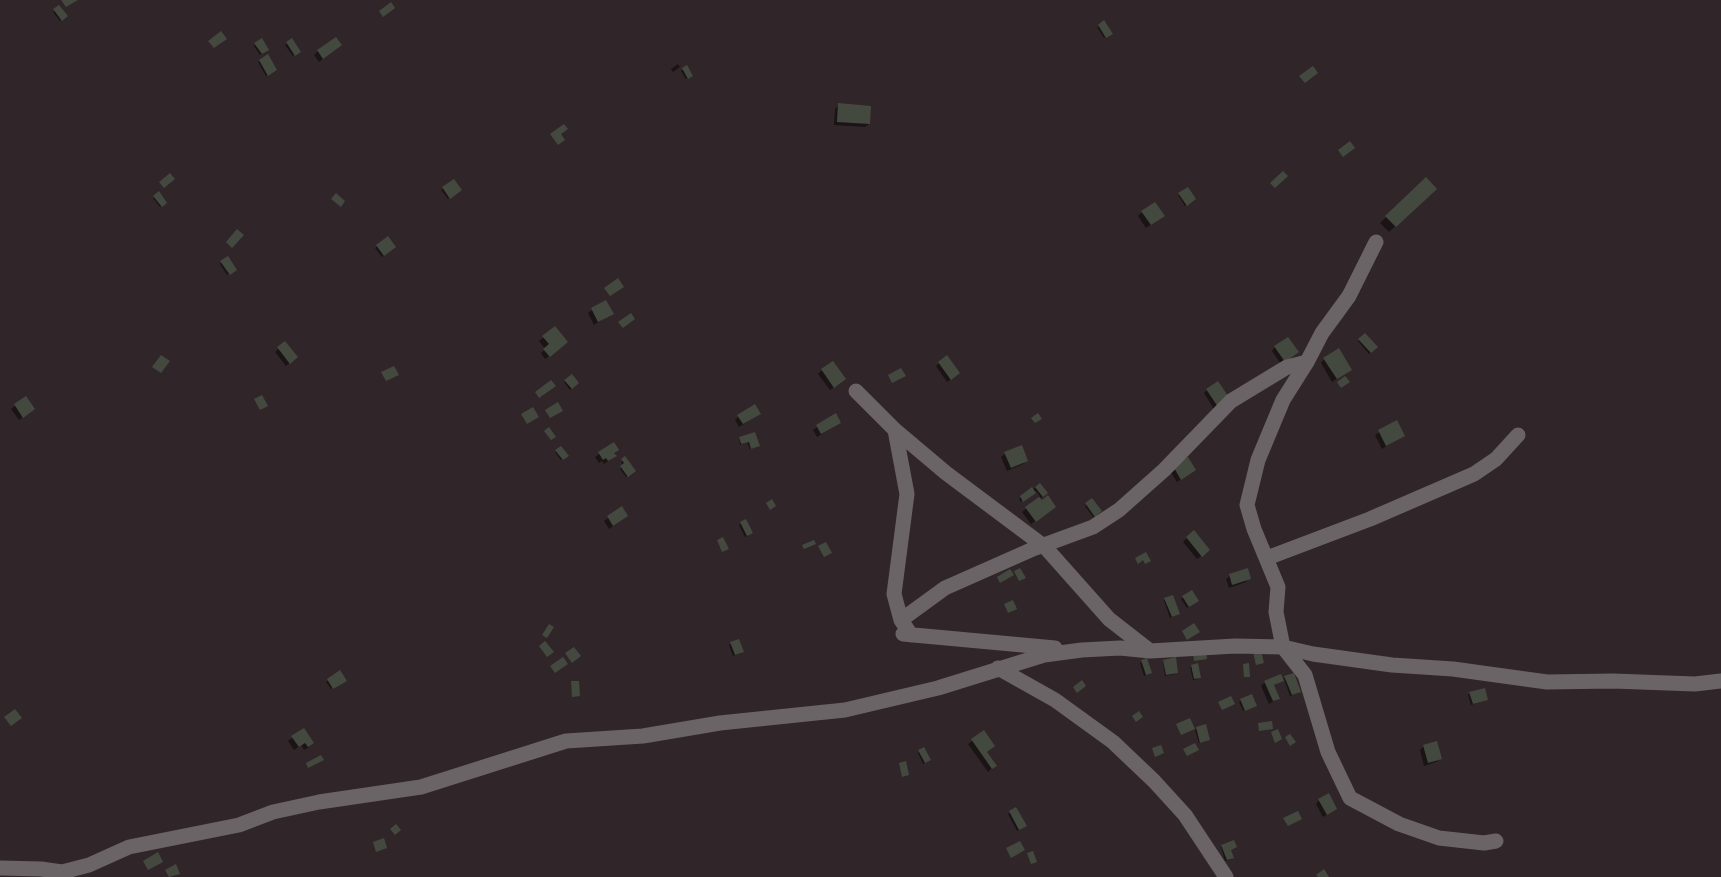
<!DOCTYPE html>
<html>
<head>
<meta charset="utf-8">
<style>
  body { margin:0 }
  canvas { display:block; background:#302528 }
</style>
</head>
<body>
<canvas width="1721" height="877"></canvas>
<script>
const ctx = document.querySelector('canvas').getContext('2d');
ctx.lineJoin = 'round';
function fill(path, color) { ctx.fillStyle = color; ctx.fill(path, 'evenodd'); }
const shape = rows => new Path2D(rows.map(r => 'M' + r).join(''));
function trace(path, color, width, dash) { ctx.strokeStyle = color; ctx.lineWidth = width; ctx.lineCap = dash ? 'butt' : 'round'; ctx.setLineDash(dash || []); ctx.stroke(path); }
fill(shape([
  [59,7,66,16,60,21,53,12],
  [1099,26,1109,35,1104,38,1097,27],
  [291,40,299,51,293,56,285,45],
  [255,44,266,51,260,55,254,46],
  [340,45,319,62,314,55,318,51],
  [260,61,274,72,266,76,258,62],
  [678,64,680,67,673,72,671,69],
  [687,67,690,77,686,79,681,71],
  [839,105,869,124,865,127,834,125,835,109],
  [1426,179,1435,189,1389,232,1380,223],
  [454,181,460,190,448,199,441,190],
  [158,193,165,203,160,207,153,198],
  [1179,194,1194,199,1185,206,1178,195],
  [1142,212,1159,219,1146,228,1138,216],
  [387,238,394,247,382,257,375,248],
  [221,262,235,269,227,275,220,264],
  [592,310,612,313,594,325,588,313],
  [555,328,563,346,545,359,541,353,545,349,539,341],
  [1365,335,1376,347,1369,354,1358,341],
  [1275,347,1297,352,1281,364,1272,351],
  [278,349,293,360,286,366,275,352],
  [1324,359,1350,370,1332,382,1321,363],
  [939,363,954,377,947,382,936,366],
  [822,370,841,383,830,390,818,374],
  [571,376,577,383,570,390,564,382],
  [1207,390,1228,399,1214,409,1204,393],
  [25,398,29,413,19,420,11,409],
  [835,415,835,426,817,437,813,430],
  [738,417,755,417,739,427,735,420],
  [1396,422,1403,435,1382,449,1375,435],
  [754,434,757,447,750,449,747,442,740,445,739,439],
  [614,444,615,456,604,464,602,461,599,463,595,457],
  [560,448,567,456,561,460,555,452],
  [1005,454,1026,460,1023,464,1007,471,1001,457],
  [625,459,634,470,626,477,620,469,623,465,621,462],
  [1174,468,1191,473,1177,482,1170,471],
  [1039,485,1046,493,1041,498,1036,491,1021,502,1019,499],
  [1039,499,1051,510,1031,524,1022,512],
  [1091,500,1100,511,1093,517,1085,506],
  [622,508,623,519,609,529,604,521],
  [741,523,749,535,745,537,739,525],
  [1187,538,1204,554,1197,559,1183,542],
  [1230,576,1249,578,1246,582,1229,588,1226,579],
  [1191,592,1195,602,1187,608,1181,599],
  [1165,599,1177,615,1170,618,1164,601],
  [731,644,741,653,733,656,729,645],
  [1146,660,1150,673,1144,676,1140,663],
  [1164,661,1177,673,1175,674,1165,676,1163,662],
  [1192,666,1199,677,1198,679,1193,680,1190,667],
  [340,672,343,682,331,689,326,682],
  [1285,677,1299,692,1298,693,1290,696,1284,679],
  [1282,680,1273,686,1278,698,1269,704,1261,686,1265,682],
  [1470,693,1486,700,1471,705,1468,695],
  [1241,700,1253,707,1243,711,1239,702],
  [1197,729,1208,740,1207,741,1199,743,1195,730],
  [303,730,309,747,304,750,301,745,294,750,288,741],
  [972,741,994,746,986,753,995,765,988,772,968,744],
  [1424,746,1440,759,1436,762,1424,766,1420,750],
  [919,752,928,761,923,764,918,753],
  [1319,800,1336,809,1323,817,1316,804],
  [1016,809,1023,827,1017,831,1008,814],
  [1222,846,1229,850,1232,858,1231,859,1225,861,1221,847]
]), '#0007');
fill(shape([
  [61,0,78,0,66,7],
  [391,2,395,8,383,17,379,11],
  [59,5,68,16,62,21,53,9],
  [1104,20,1113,34,1106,38,1098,25],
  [221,31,227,39,214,48,208,41],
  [336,37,342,45,323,59,317,50],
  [262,38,269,50,262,54,254,43],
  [292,38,301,52,295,56,286,42],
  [268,54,277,70,268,76,259,60],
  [687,65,693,76,688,79,682,68],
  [1313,66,1318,73,1305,83,1299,76],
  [838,103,871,106,870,124,837,122],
  [564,124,568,129,561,134,565,140,558,145,550,134],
  [1350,141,1355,148,1343,157,1338,150],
  [1283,171,1288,176,1275,188,1270,183],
  [170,173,175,179,164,188,159,182],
  [1426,177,1437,189,1396,227,1385,216],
  [454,179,462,190,450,199,442,187],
  [1188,187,1196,199,1187,206,1178,193],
  [159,191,167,203,162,207,153,196],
  [336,193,345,201,341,207,331,199],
  [1155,202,1165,216,1151,225,1141,211],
  [237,229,244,235,232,248,226,242],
  [388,236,396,247,384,256,376,245],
  [228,256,237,270,230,275,220,261],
  [618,278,624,287,610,296,604,288],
  [606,300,614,314,598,322,591,308],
  [631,313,635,319,623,328,618,322],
  [555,326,568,342,550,357,543,349,549,344,542,336],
  [1365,333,1378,347,1371,353,1358,339],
  [1288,337,1299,352,1285,362,1274,346],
  [285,341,298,357,290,364,277,347],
  [1339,348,1352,370,1337,379,1323,358],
  [161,355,170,361,161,373,152,367],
  [947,355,960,373,951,380,938,362],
  [833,361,846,379,834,388,821,369],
  [394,366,399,375,386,381,381,372],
  [901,368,906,376,892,383,888,375],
  [572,374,579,383,572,389,564,380],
  [1345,376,1350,382,1341,388,1337,382],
  [551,380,556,386,539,398,535,392],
  [1218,381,1230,399,1218,407,1206,389],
  [262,395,268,406,260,410,254,399],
  [26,396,35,409,23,418,14,404],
  [558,402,563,411,550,418,545,410],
  [755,404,761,414,743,424,737,415],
  [533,407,539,417,527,424,521,414],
  [836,413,841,423,821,434,816,425],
  [1038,413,1042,419,1035,423,1031,418],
  [1397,420,1405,436,1386,446,1378,430],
  [549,427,556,437,551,440,544,431],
  [755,432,760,446,751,449,749,442,741,444,739,437],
  [614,442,619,450,614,453,617,456,608,461,606,458,603,460,598,452],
  [1022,445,1028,461,1011,468,1004,452],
  [561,446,569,456,563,460,555,450],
  [625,456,636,471,628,477,620,466,624,463,621,459],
  [1188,457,1196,470,1181,480,1173,466],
  [1040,483,1048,493,1043,497,1035,487],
  [1032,487,1036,493,1023,502,1020,496],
  [1048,495,1056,507,1036,522,1025,507,1039,497,1042,500],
  [1092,498,1102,511,1095,517,1085,503],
  [772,499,776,506,770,510,766,503],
  [622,506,628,516,613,526,607,516],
  [746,519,753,533,747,536,740,522],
  [1194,530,1210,550,1202,557,1186,537],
  [723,537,729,549,722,552,717,540],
  [814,540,816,544,804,549,802,545],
  [826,542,832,553,824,557,818,546],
  [1146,552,1151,561,1145,564,1143,560,1138,564,1135,558],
  [1020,568,1026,578,1019,581,1014,571],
  [1248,568,1251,579,1232,585,1229,574],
  [1010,569,1014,575,1000,583,997,577],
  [1192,590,1199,601,1189,607,1182,596],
  [1173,595,1180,614,1172,617,1164,598],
  [1013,600,1017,609,1008,613,1004,604],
  [1194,623,1200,632,1187,640,1182,631],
  [549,624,554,627,547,638,542,635],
  [739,639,744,652,735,655,730,642],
  [545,641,554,652,547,657,539,646],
  [574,647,581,656,572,663,565,653],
  [1206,651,1207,659,1194,661,1193,653],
  [1261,651,1264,663,1256,665,1253,652],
  [563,657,568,664,555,673,550,666],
  [1176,657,1178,673,1166,675,1163,660],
  [1147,658,1152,673,1146,675,1141,660],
  [1198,663,1201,678,1194,679,1191,665],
  [1249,663,1250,677,1244,677,1243,664],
  [340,670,347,681,333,689,327,679],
  [1294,673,1301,692,1292,695,1284,676],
  [1281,674,1284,681,1274,685,1280,699,1273,701,1264,681],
  [1082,680,1086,686,1077,693,1073,687],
  [571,681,579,681,580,696,572,697],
  [1485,688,1488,700,1473,704,1469,692],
  [1252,694,1257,706,1245,711,1240,699],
  [1231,696,1235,704,1222,710,1218,702],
  [15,709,22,718,11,726,4,717],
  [1139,711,1143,717,1136,722,1132,716],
  [1190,718,1195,729,1181,735,1176,724],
  [1272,721,1273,729,1259,731,1258,723],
  [1206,724,1210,740,1200,743,1196,727],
  [304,728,314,743,308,747,305,743,299,747,291,736],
  [1278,729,1282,739,1275,743,1271,732],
  [984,730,995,746,987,752,997,766,992,769,971,739],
  [1290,734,1296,742,1290,746,1285,737],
  [1437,741,1442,759,1428,763,1423,745],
  [1195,743,1199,750,1187,756,1183,749],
  [1161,745,1164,753,1155,757,1152,748],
  [924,747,931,760,925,763,918,750],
  [321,755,324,760,308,768,306,763],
  [906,761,909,775,902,777,899,763],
  [1329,793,1337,809,1327,815,1318,799],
  [1016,807,1027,826,1019,830,1009,811],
  [1298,811,1302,819,1288,826,1283,818],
  [396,824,401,830,395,835,390,829],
  [384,838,387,848,376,852,373,842],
  [1234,840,1237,847,1231,850,1234,858,1227,860,1221,845],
  [1020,841,1025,850,1011,858,1006,848],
  [1033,851,1037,862,1031,864,1027,853],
  [158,852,163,862,148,870,143,861],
  [176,864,180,874,169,877,165,870],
  [1324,869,1329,877,1318,877,1316,875]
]), '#444940');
trace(shape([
  [1376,242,1349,296,1322,333,1307,362,1283,400,1258,460,1247,505,1254,529,1278,587,1276,612,1283,647,1305,675,1328,752,1350,798,1399,824,1439,838,1484,843,1496,841],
  [856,391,895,430,946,473,1045,547,1109,619,1150,651],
  [895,430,907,494,894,594,901,620,911,635],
  [1267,558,1370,519,1474,474,1496,459,1518,435],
  [901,620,945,588,1033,549,1093,527,1119,510,1164,470,1231,401,1287,367,1307,362],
  [903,634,1055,648],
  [998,668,1055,700,1113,742,1154,781,1185,815,1226,877],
  [0,868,41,869,62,872,89,865,129,847,239,825,273,812,319,802,421,787,566,741,643,736,720,723,845,710,938,688,1044,655,1082,650,1120,648,1150,651,1235,646,1283,647,1313,654,1392,665,1453,669,1547,682,1613,681,1695,684,1721,681]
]), '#6a6466', 15);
</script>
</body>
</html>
